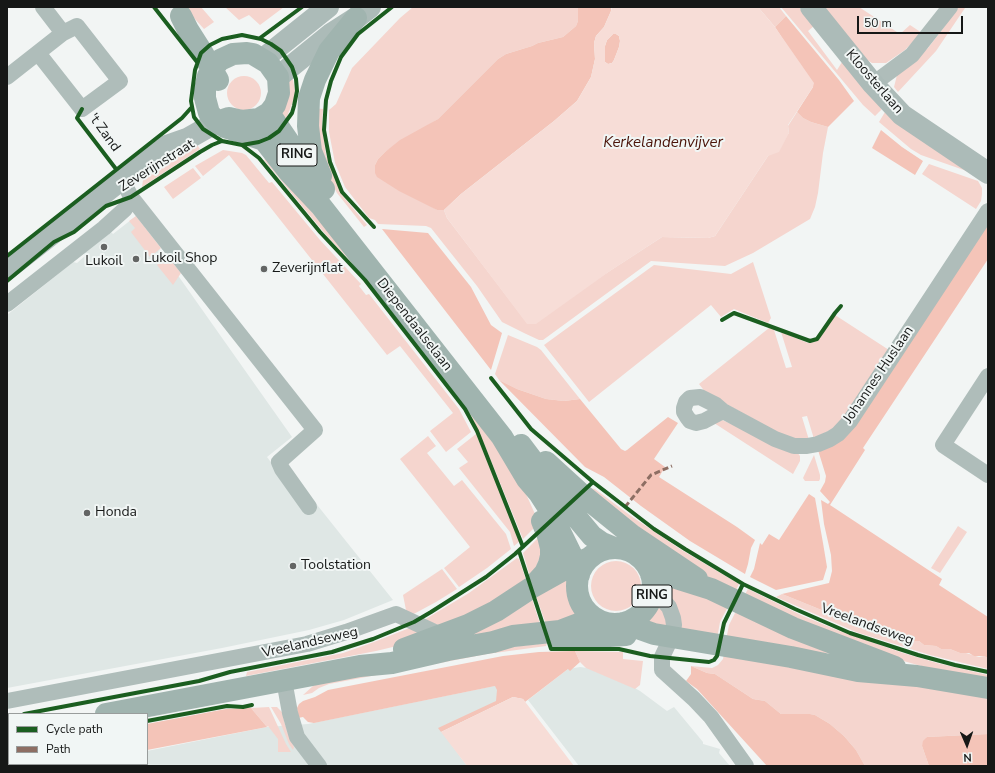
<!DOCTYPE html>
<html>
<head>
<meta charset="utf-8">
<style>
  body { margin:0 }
  #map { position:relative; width:995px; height:773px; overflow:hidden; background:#f2f5f4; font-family:"Nunito Sans",sans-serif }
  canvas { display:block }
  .frame { position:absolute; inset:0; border:8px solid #161817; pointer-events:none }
  .legend { position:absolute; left:8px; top:713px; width:140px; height:52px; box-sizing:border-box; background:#f1f6f5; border:1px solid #999d9c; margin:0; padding:5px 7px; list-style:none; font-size:12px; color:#161817 }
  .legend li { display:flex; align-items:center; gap:8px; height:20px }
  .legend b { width:20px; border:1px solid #999d9c }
  .north { position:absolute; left:947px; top:725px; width:40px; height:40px; -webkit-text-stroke:3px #f1f6f5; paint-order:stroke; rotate:178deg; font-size:11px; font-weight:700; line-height:16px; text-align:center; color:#161817 }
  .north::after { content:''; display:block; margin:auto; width:14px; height:18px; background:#161817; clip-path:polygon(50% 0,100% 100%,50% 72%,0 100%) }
  .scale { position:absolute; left:857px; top:16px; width:106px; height:18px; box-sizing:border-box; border:2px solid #161817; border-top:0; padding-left:5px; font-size:12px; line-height:14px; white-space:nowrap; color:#161817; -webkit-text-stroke:3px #f1f6f5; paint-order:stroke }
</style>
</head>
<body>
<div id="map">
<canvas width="995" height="773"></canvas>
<div class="frame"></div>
<ul class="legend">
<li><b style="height:5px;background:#1b5e20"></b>Cycle path</li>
<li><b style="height:5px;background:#8d6e63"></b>Path</li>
</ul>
<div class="north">N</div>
<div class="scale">50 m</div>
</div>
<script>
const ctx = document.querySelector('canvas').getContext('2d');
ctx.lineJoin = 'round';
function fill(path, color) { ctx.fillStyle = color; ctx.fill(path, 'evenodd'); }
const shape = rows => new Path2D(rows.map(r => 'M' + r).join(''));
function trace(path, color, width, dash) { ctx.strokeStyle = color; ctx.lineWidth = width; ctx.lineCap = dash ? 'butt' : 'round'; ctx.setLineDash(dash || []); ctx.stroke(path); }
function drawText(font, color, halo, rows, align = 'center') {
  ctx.font = font + ' "Nunito Sans",sans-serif'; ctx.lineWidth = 4; ctx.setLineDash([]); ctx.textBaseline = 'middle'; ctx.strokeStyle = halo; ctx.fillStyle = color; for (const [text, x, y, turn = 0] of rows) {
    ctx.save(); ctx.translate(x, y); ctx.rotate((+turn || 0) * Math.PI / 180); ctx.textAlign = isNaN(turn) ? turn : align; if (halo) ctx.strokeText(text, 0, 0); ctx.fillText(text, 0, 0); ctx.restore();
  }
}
fill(shape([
  [136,216,292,437,267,457,298,498,306,491,393,600,344,620,309,630,222,648,7,688,7,315,73,262,77,263,85,256,83,251,109,230,113,234],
  [580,667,601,670,623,681,640,691,667,711,674,707,703,742,703,744,720,749,719,753,730,766,579,766,528,700,568,669],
  [509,683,516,692,440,729,467,766,69,766,79,764,147,764,147,751,267,727,308,724]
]), '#dfe7e5');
fill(shape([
  [184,7,201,7,214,22,204,29],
  [225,7,284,7,260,25,249,15,239,20],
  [413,7,578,7,578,21,576,26,563,37,538,43,532,46,506,54,498,59,438,119,385,152,378,159,375,165,437,210,444,210,447,218,528,324,662,237,708,238,715,236,768,156,789,133,788,126,797,112,803,118,811,122,828,127,823,153,818,193,815,207,810,219,753,253,725,266,651,261,543,340,539,340,524,333,502,322,477,286,431,228,426,226,378,224,375,220,369,218,345,187,335,163,329,132,329,110,336,104,352,68,400,18],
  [758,7,779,7,786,16,775,27],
  [781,7,799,7,814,26,808,31,837,70,842,62,882,109,875,116,863,105],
  [824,7,859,7,900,34,910,25,922,33,905,50,886,63,872,63,864,58],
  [957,7,965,8,936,51,898,92,894,87,897,75,928,48,942,30],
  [292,74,295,91,294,99,286,119,280,114,287,84],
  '227 93a17 17 0 1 1 34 0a17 17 0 1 1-34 0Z',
  [314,108,323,109,322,125,324,141,326,155,334,177,342,195,367,225,364,227,337,193,322,165],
  [885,112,978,175,921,155,911,149,879,122],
  [193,139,200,149,142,187,143,180,147,174],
  [223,150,242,153,246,155,269,183,272,182,320,240,361,284,359,286,366,295,369,294,459,409,471,432,446,452,430,431,453,413,400,346,387,355,229,155,203,176,195,166],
  [267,158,477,411,522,485,539,523,523,539,485,446,471,415,366,278,326,235,264,160],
  [929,164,978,181,982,188,982,194,981,201,976,209,922,174],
  [193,168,201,178,173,199,164,187],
  [136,216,161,248,150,257,131,232,135,228,129,221],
  [168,257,181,273,173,285,157,265],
  [753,262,771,318,768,323,734,309,721,317,711,305,589,402,544,345,654,265,731,274],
  [835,315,889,350,839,425,814,439,807,416,802,417,809,440,788,438,706,393,699,384,769,328,774,330,786,368,792,367,781,332,808,343,814,342,819,339],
  [508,335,537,347,541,350,580,399,564,401,546,399,517,389,499,380,495,374],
  [722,420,797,452,800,456,800,461,793,474,714,423],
  [476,434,520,541,514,546,510,532,459,468,468,462,457,449],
  [428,436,436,446,427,453,454,486,462,480,506,534,511,549,487,568,459,587,444,568,470,547,400,459],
  [814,455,820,475,820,479,819,481,805,481,803,478],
  [590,488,595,489,631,516,680,549,739,584,734,594,695,572],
  [958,526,967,532,940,573,931,568],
  [543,533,546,541,531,580,523,553],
  [517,558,519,559,527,583,444,627,424,620,469,593],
  '591 586a25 25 0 1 1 50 0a25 25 0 1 1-50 0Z',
  [442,569,457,589,436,602,410,616,406,610,403,595],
  [573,577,572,586,574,597,579,609,584,616,548,630,535,593],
  [660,583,729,605,720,622,717,639,678,633],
  [748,589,803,616,837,630,903,653,937,663,988,675,988,681,932,669,900,660,743,598],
  [782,594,829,613,839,615,842,618,855,622,858,625,869,627,876,631,885,632,892,636,903,637,911,641,919,641,924,645,936,646,941,649,950,649,960,653,966,653,979,657,984,656,988,658,988,669,930,655,856,632,776,597],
  [531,596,542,630,459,641],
  [656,604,658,604,664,610,668,631,648,623,649,614],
  [737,609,838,655,726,640,729,625],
  [412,627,427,633,401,645,376,651,246,676,247,672,343,653,374,642],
  [547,643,546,646,487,654,329,684,319,688,312,693,303,695,313,686,321,682,492,649],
  [575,651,623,652,623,659,643,661,640,685,635,689,586,668,580,662],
  [724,653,988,696,988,734,927,737,922,746,929,766,865,766,856,750,844,736,830,724,815,715,810,714,781,714,765,701,753,699,715,674,707,673,691,666,712,668,718,665,723,659],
  [269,707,286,744,291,752,278,752,278,739,268,726,267,727,251,708],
  [271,707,277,707,282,712,287,732,294,747,293,750,289,744,281,724]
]), '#f5d5ce');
fill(shape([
  [578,7,611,7,611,11,604,27,596,36,594,43,595,59,591,77,577,101,554,121,461,194,444,210,437,210,399,191,377,177,375,173,375,165,378,159,385,152,400,140,438,119,498,59,506,54,532,46,538,43,563,37,576,26,578,21],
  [786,16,839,80,854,101,828,127,811,122,803,118,797,112,813,87,775,27],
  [613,34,616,34,619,36,620,41,619,47,614,60,612,63,608,64,605,62,605,46,607,40],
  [881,130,902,147,923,161,915,175,872,148],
  [988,221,988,259,863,448,865,450,830,505,942,579,939,585,988,617,988,658,984,656,974,656,969,653,960,653,950,649,941,649,936,646,924,645,919,641,911,641,903,637,892,636,885,632,876,631,869,627,861,626,855,622,845,620,838,615,829,613,782,594,829,583,832,571,831,555,824,524,821,500,828,504,830,502,820,491,825,482,826,476,818,450,841,439],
  [382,229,428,233,471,287,491,325,502,333,491,370],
  [499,380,517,389,546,399,564,401,580,399,621,449,625,451,627,450,668,417,678,423,654,459,665,467,659,477,737,527,755,540,751,548,748,564,745,574,690,541,641,506,604,477,585,467],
  [809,494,815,498,823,543,827,567,823,580,776,590,750,577,754,569,760,543,762,545,769,534,779,540],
  [575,651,580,662,570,671,568,669,525,702,523,699,513,697,441,732,438,728,496,701,497,690,495,686,314,723,308,722,303,717,298,718,297,708,299,704,303,701,315,697,328,690,503,656,539,652],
  [691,666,707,673,715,674,753,699,765,701,781,714,810,714,815,715,830,724,844,736,856,750,865,766,767,766,697,689,686,681,691,674],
  [251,708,267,727,147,750,147,724,226,709],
  [988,734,988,766,929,766,922,746,923,741,927,737]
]), '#f4c4b8');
fill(shape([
  [612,7,758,7,775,27,814,83,813,87,788,125,789,133,779,152,768,156,715,236,708,238,662,237,610,271,536,324,527,324,447,218,444,210,461,194,554,121,577,101,591,77,595,59,594,43,596,36,604,27,611,11],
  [613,34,616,34,619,36,620,41,619,47,614,60,612,63,608,64,605,62,605,46,607,40],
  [513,697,523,699,574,766,467,766,441,732]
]), '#f7ddd7');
trace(shape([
  [43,7,63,33],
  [7,77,63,33,77,26,120,81,82,109,38,53],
  [873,84,912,55,950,7],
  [122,179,131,197,315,430,279,462,282,469,309,507],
  [7,304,104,228,125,209,131,197],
  [988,376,943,445,988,475],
  [723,411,704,421,696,423,690,421,687,417,684,412,684,408,686,402,690,398,700,397,716,405,723,411,775,439,794,446,807,446,818,444,830,439,838,434,850,421,988,211],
  [653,584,659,596,669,607,673,618,674,625,671,638,662,657,662,670,694,699,711,717,746,766],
  [284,680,290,713,297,737,319,766],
  [7,701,307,644,346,632,396,614,441,635]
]), '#afbdba', 16);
trace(shape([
  [811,7,873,84,902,115,988,173],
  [263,59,328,7],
  [278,77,331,34,356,18,370,7],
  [7,269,122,179,167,146,187,139,217,122]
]), '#acbbb8', 22);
trace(shape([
  [181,16,188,30,202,52,218,80],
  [269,113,314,179,324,189],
  [250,121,263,133,264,140,271,149,289,172,321,206,502,437,527,479,539,493,548,507,573,558,579,575],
  [217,122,229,118,242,121,259,119,269,113,275,105,279,93,278,77,268,63,253,54,247,53,233,54,220,60,212,69,208,76,205,89,205,98,209,113,217,122,225,127,264,140],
  [321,176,311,151,308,126,309,98,315,80,329,51,356,18],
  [521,445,567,506,592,536,602,543,614,548],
  [546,462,580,493,633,536,697,579],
  '577 586a38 38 0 1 1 76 0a38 38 0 1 1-76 0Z',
  [651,574,676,578,711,589,793,628,895,667],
  [535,584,545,573,549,564,551,556,551,548,548,536,542,521],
  [623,623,654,634,791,657,858,671,917,676,988,688],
  [560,639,626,635],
  [404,649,468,625,496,611,531,588,565,569,589,558],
  [106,714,360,666,392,663,448,650,493,642,513,636,560,631,594,618],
  [7,733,9,733]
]), '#a0b4af', 22);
trace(shape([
  [625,507,651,475,672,466]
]), '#8d6e63', 3, [6, 3]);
trace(shape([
  [154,7,197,62],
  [242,35,261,39,271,44,281,51,292,67,296,79,297,91,294,106,292,113,279,131,269,138,259,142,242,145,222,141,203,129,194,117,191,101,195,70,201,53,210,45,222,39,242,35],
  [260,38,302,7],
  [82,109,77,118,116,169],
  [242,145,259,158,320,232,365,280,465,409,477,431,523,547],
  [374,227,342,192,330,162,324,130,326,100,331,81,341,57,358,34,392,7],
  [7,256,182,118,191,108],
  [7,281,54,242,74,232,106,206,131,197,200,152,212,145,222,141],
  [722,320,734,313,810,341,817,339,835,313,841,306],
  [491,378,531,429,593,482,654,529,685,549,743,584,795,609,850,633,918,655,955,665,988,672],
  [519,551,551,649,619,649,650,656,709,662,714,660,717,656,724,623,743,584],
  [24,714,199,681,230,672,332,652,373,639,414,622,431,612,486,577,515,554,593,482],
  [147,721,227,706,243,707,252,705]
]), '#1b5e20', 4);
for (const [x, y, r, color] of [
  [104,247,4,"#636564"],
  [136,259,4,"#636564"],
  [264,269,4,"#636564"],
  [87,513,4,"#636564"],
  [293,566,4,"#636564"]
]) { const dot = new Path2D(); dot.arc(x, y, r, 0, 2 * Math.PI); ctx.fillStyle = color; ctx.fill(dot); trace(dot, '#f1f6f5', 1.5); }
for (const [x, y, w] of [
  [297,155,40],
  [652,596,40]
]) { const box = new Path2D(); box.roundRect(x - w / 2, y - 11, w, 22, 3); ctx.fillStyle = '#f1f6f5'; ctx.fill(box); trace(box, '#161817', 1); }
drawText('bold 13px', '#161817', null, [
  ["RING",297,155],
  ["RING",652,596]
]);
drawText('14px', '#161817', '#f1f6f5', [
  ["Kloosterlaan",874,82,49],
  ["'t Zand",104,133,54],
  ["Zeverijnstraat",157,166,-32],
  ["Diependaalselaan",414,325,52],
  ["Johannes Huslaan",879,375,-56],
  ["Vreelandseweg",867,625,20],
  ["Vreelandseweg",310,643,-13]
]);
drawText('14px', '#161817', '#f1f6f5', [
  ["Lukoil Shop",144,259],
  ["Lukoil",104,262,"center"],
  ["Zeverijnflat",272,269],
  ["Honda",95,513],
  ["Toolstation",301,566]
], 'left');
drawText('italic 15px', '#4b1409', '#f1f6f5', [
  ["Kerkelandenvijver",663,143]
]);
</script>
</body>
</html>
